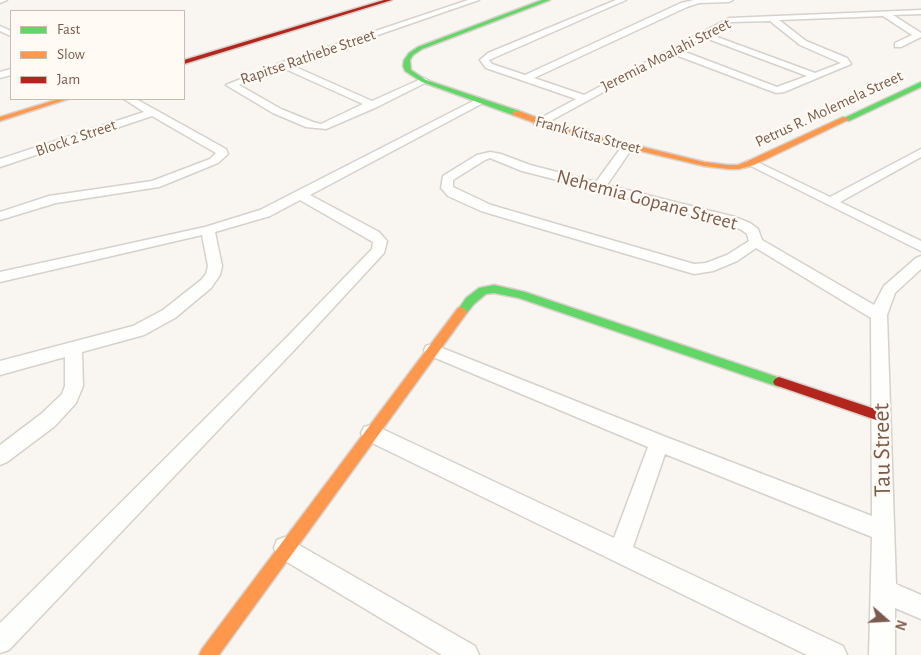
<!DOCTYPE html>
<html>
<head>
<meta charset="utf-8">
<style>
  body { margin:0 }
  #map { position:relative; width:921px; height:655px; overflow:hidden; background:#f9f5f0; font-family:"Alegreya Sans",sans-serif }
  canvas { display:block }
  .legend { position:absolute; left:10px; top:10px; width:175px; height:90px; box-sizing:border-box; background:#fffaf3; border:1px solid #cabbb1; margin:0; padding:6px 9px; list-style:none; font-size:15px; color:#7a5c4d }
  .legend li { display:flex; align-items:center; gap:10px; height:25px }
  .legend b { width:25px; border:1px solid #cabbb1 }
  .north { position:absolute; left:861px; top:595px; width:50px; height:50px; -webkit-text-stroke:4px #fffaf3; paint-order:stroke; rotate:109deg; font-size:14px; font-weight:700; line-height:20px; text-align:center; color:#7a5c4d }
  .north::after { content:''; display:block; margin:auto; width:18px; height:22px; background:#7a5c4d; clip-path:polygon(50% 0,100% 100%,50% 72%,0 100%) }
</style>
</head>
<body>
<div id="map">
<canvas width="921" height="655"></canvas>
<ul class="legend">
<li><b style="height:6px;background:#63d668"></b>Fast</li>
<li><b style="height:6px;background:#ff974d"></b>Slow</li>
<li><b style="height:6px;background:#b3261e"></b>Jam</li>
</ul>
<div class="north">N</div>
</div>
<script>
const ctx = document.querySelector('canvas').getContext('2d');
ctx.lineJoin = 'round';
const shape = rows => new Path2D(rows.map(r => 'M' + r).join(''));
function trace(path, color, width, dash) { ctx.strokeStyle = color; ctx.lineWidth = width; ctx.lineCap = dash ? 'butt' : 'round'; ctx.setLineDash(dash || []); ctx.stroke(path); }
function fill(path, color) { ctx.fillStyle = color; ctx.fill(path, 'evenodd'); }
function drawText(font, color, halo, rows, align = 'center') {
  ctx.font = font + ' "Alegreya Sans",sans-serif'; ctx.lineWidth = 4.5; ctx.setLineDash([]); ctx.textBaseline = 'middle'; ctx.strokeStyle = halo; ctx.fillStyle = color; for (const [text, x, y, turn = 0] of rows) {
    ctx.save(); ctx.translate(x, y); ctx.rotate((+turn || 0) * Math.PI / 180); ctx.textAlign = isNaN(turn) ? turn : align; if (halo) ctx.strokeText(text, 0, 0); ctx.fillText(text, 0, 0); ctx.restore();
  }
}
const street = shape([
  [0,0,7,0,0,3,0,0],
  [468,0,479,0,291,65,372,101,421,79,424,78,429,81,377,107,326,129,306,127,273,113,226,85,280,63,468,0],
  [283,68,363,104,321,124,313,122,281,109,239,85,283,68],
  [616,0,626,0,489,60,492,64,525,75,681,3,694,0,733,0,729,2,699,3,687,7,534,78,584,95,729,18,921,10,921,14,893,15,921,33,921,37,901,47,895,47,895,43,912,35,883,16,779,20,806,41,847,58,851,64,784,92,776,93,673,54,543,125,535,125,534,123,535,121,576,99,486,68,480,60,488,53,616,0],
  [770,21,800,45,841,63,815,73,709,34,731,22,770,21],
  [703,37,807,76,777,87,680,50,703,37],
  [0,26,11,31,11,36,0,31,0,26],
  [11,69,11,75,0,78,0,72,11,69],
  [479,98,484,101,483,103,310,195,379,232,387,241,384,253,300,344,9,650,0,653,0,623,288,336,372,249,373,242,300,200,270,216,215,232,222,266,220,275,211,288,175,318,144,335,82,352,83,386,76,403,55,426,7,462,0,465,0,445,41,414,62,394,65,386,65,357,0,375,0,361,133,326,163,310,201,280,206,274,208,266,202,235,0,282,0,272,205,227,260,210,479,98],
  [124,99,136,99,226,149,228,154,218,163,159,187,56,203,0,220,0,212,49,196,152,181,210,159,216,153,152,116,0,167,0,159,144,112,124,99],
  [627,144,633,147,607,185,735,217,750,223,758,229,762,240,874,305,884,286,916,258,921,256,921,269,895,293,887,315,896,584,921,595,921,619,895,608,895,655,869,655,872,537,665,454,633,547,843,646,847,655,807,655,364,439,361,433,364,427,371,425,378,427,614,538,648,447,426,354,424,350,426,346,432,344,666,437,872,516,871,318,756,248,737,261,713,271,694,274,481,211,448,196,441,188,443,176,477,155,490,152,501,154,530,165,596,182,623,145,627,144],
  [490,158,522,171,725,223,740,229,747,234,749,241,727,255,706,263,694,264,491,205,453,187,453,180,485,160,490,158],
  [921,149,921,157,840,202,921,241,921,251,745,163,747,161,755,161,830,197,921,149],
  [285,537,475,646,479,655,442,655,277,556,274,548,277,540,285,537]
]);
const fast = shape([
  [542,0,550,0,422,49,413,55,410,60,411,70,426,80,519,111,519,115,513,115,422,82,405,71,403,66,404,60,409,53,418,47,542,0],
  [921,82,921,87,849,121,842,119,921,82],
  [494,285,525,292,783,379,785,382,783,385,779,387,519,298,494,293,486,294,474,304,466,314,458,314,457,311,466,298,479,288,494,285]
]);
const slow = shape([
  [59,99,68,99,0,121,0,117,59,99],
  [513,111,519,111,565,128,704,162,728,165,738,165,748,161,843,117,850,119,754,165,739,169,728,169,704,166,560,132,513,115,513,111],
  [462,307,467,311,466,314,219,655,199,655,202,649,458,308,462,307]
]);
const jam = shape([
  [384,0,392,0,184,64,184,60,384,0],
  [779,377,887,413,888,417,887,421,882,422,775,385,773,382,775,379,779,377]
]);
trace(street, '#d7d1cb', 3);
trace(fast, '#d9d2cb', 3);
trace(slow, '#d9d2cb', 3);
trace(jam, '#d9d2cb', 3);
fill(street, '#fefefd');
fill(fast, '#63d668');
fill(slow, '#ff974d');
fill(jam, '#b3261e');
drawText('16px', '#7a5c4d', '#fffaf3', [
  ["Jeremia Moalahi Street",666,55,-27],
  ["Rapitse Rathebe Street",308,57,-19],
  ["Petrus R. Molemela Street",829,109,-25],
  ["Frank Kitsa Street",588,135,15],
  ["Block 2 Street",76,138,-19]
]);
drawText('20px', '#7a5c4d', '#fffaf3', [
  ["Nehemia Gopane Street",647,200,15]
]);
drawText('24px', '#7a5c4d', '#fffaf3', [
  ["Tau Street",882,450,-91]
]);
</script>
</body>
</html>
